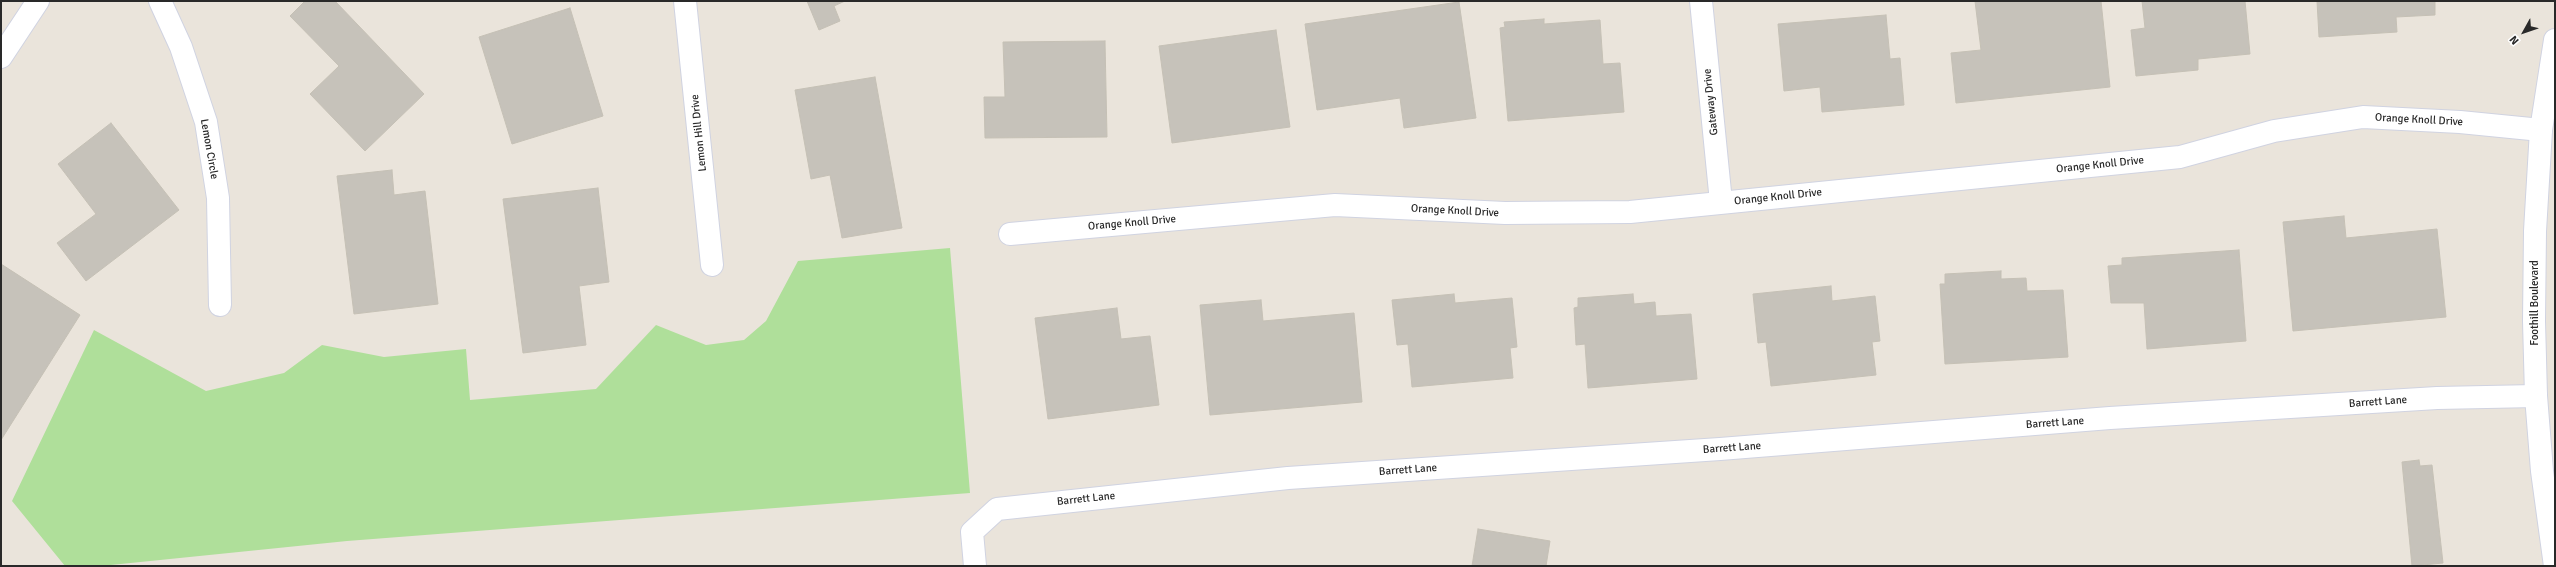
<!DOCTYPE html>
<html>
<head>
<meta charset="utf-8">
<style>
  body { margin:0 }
  #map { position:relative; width:2556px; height:567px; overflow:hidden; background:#eae4db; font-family:Signika,sans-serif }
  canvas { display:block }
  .frame { position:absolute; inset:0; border:2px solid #292929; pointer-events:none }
  .north { position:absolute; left:2504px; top:12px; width:40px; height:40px; -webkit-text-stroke:3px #fff; paint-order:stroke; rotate:230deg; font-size:11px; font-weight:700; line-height:16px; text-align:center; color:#292929 }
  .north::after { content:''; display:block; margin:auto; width:14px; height:18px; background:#292929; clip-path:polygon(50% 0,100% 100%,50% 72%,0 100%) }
</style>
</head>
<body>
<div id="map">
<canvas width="2556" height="567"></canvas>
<div class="frame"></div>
<div class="north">N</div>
</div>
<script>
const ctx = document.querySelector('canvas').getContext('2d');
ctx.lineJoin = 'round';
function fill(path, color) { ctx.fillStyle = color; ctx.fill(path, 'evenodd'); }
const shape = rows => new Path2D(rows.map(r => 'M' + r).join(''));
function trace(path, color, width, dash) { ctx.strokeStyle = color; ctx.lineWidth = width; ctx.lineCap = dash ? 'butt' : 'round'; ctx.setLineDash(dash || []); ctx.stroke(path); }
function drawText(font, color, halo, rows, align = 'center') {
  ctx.font = font + ' Signika,sans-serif'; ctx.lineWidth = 3; ctx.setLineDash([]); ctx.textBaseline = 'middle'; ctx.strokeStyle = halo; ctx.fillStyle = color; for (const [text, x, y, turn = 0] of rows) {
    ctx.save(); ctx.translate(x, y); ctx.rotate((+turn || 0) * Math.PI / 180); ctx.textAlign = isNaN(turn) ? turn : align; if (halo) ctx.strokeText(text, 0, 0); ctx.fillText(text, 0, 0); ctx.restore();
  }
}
fill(shape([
  [950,248,970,493,347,541,101,566,65,566,12,501,94,330,206,391,284,373,322,345,384,357,466,349,470,400,596,389,656,325,706,345,744,340,766,321,798,261]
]), '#afdf9a');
const building = shape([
  [305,1,335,1,424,94,365,151,310,94,339,66,290,16,305,1],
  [807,1,845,1,834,6,840,21,819,30,807,1],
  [1975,1,2101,1,2110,87,1956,103,1951,53,1981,50,1975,1],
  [2142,1,2245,1,2250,54,2198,59,2198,70,2136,76,2131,30,2145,28,2142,1],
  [2317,1,2435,1,2435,15,2396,17,2397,32,2319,37,2317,1],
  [1459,2,1476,118,1404,128,1400,98,1317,110,1305,24,1459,2],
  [570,8,603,116,512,144,479,37,570,8],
  [1886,15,1890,59,1900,58,1904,105,1822,112,1820,87,1784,91,1778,24,1886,15],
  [1544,19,1544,24,1600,20,1603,64,1620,63,1624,112,1508,121,1500,28,1505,27,1504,22,1544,19],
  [1276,30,1290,127,1172,143,1159,46,1276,30],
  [1105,41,1107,137,985,138,984,97,1005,97,1003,42,1105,41],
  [875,77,902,228,842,238,830,175,811,179,795,90,875,77],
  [111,123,179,210,86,281,57,243,96,214,58,164,111,123],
  [392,170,394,195,425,191,438,304,354,314,337,176,392,170],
  [598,188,609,282,579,286,586,345,523,353,503,199,598,188],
  [2344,216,2346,238,2437,229,2446,317,2293,331,2283,222,2344,216],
  [2239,250,2246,341,2147,349,2144,303,2111,303,2108,266,2122,265,2122,258,2239,250],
  [1,264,80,315,1,440,1,264],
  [2001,271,2001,279,2026,278,2027,291,2063,290,2068,357,1945,364,1940,284,1945,284,1945,274,2001,271],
  [1831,286,1832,301,1875,296,1880,341,1872,342,1876,375,1771,386,1766,342,1758,343,1753,294,1831,286],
  [1454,294,1455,303,1512,298,1517,347,1510,348,1513,378,1412,387,1408,344,1397,345,1392,300,1454,294],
  [1633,294,1634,304,1655,302,1656,316,1691,314,1697,379,1588,388,1585,344,1576,345,1574,308,1578,307,1578,298,1633,294],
  [1261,300,1263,321,1354,313,1362,402,1210,415,1200,305,1261,300],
  [1117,308,1121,339,1150,336,1159,405,1048,419,1035,318,1117,308],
  [2419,460,2420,466,2432,465,2443,563,2412,566,2402,462,2419,460],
  [1478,529,1550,541,1546,566,1472,566,1478,529]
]);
fill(building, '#c6c2ba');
trace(building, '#c5c0b5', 1);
const street = shape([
  [160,1,181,47,206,122,218,198,220,305],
  [685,1,712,265],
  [1701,1,1721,202],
  [1,57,38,1],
  [1010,234,1335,205,1505,213,1630,212,2180,157,2274,131,2363,117,2460,122,2541,130],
  [975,566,972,532,997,509,1288,478,1720,449,2110,418,2437,398,2536,396]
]);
const secondary = shape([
  [2555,566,2542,471,2536,396,2534,321,2535,231,2541,130,2555,40]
]);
trace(street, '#d0d3e1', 24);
trace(secondary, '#d0d3e1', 24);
trace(street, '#fff', 22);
trace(secondary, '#fff', 22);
drawText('11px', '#292929', '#fff', [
  ["Gateway Drive",1711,102,-96],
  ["Orange Knoll Drive",2419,120,3],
  ["Lemon Hill Drive",699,133,-96],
  ["Lemon Circle",209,149,80],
  ["Orange Knoll Drive",2100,165,-6],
  ["Orange Knoll Drive",1778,197,-6],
  ["Orange Knoll Drive",1455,211,3],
  ["Orange Knoll Drive",1132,223,-5],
  ["Foothill Boulevard",2535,303,-90],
  ["Barrett Lane",2378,402,-4],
  ["Barrett Lane",2055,423,-4],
  ["Barrett Lane",1732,448,-4],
  ["Barrett Lane",1408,470,-4],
  ["Barrett Lane",1086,499,-6]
]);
</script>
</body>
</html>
